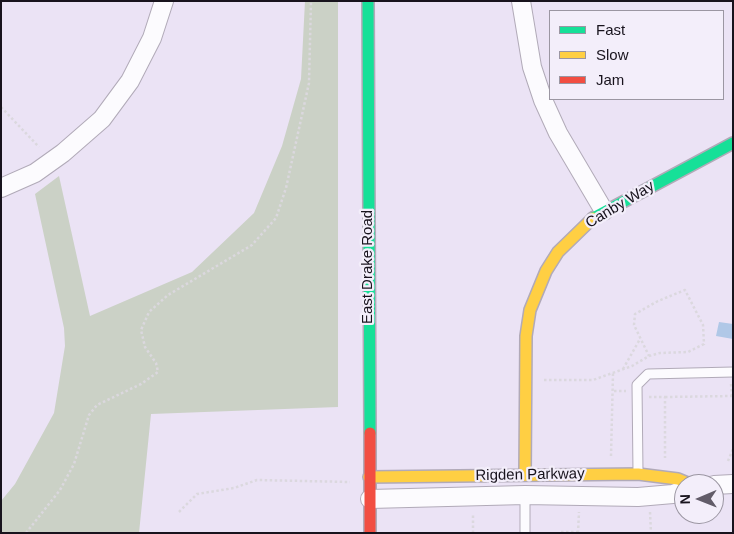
<!DOCTYPE html>
<html>
<head>
<meta charset="utf-8">
<style>
  body { margin:0 }
  #map { position:relative; width:734px; height:534px; overflow:hidden; background:#ebe3f5; font-family:Helvetica,sans-serif }
  canvas { display:block }
  .frame { position:absolute; inset:0; border:2px solid #18131d; pointer-events:none }
  .legend { position:absolute; left:549px; top:10px; width:175px; height:90px; box-sizing:border-box; background:#f3eefa; border:1px solid #9b96a2; margin:0; padding:6px 9px; list-style:none; font-size:15px; color:#18131d }
  .legend li { display:flex; align-items:center; gap:10px; height:25px }
  .legend b { width:25px; border:1px solid #9b96a2 }
  .north { position:absolute; left:674px; top:474px; width:50px; height:50px; box-sizing:border-box; background:#f3eefa; border:1px solid #9b96a2; border-radius:50%; rotate:269deg; font-size:14px; font-weight:700; line-height:20px; text-align:center; color:#18131d }
  .north::after { content:''; display:block; margin:auto; width:18px; height:22px; background:#625c69; clip-path:polygon(50% 0,100% 100%,50% 72%,0 100%) }
</style>
</head>
<body>
<div id="map">
<canvas width="734" height="534"></canvas>
<div class="frame"></div>
<ul class="legend">
<li><b style="height:6px;background:#16e098"></b>Fast</li>
<li><b style="height:6px;background:#ffcf43"></b>Slow</li>
<li><b style="height:6px;background:#f24e42"></b>Jam</li>
</ul>
<div class="north">N</div>
</div>
<script>
const ctx = document.querySelector('canvas').getContext('2d');
ctx.lineJoin = 'round';
function fill(path, color) { ctx.fillStyle = color; ctx.fill(path, 'evenodd'); }
const shape = rows => new Path2D(rows.map(r => 'M' + r).join(''));
function trace(path, color, width, dash) { ctx.strokeStyle = color; ctx.lineWidth = width; ctx.lineCap = dash ? 'butt' : 'round'; ctx.setLineDash(dash || []); ctx.stroke(path); }
function drawText(font, color, halo, rows, align = 'center') {
  ctx.font = font + ' Helvetica,sans-serif'; ctx.lineWidth = 4.5; ctx.setLineDash([]); ctx.textBaseline = 'middle'; ctx.strokeStyle = halo; ctx.fillStyle = color; for (const [text, x, y, turn = 0] of rows) {
    ctx.save(); ctx.translate(x, y); ctx.rotate((+turn || 0) * Math.PI / 180); ctx.textAlign = isNaN(turn) ? turn : align; if (halo) ctx.strokeText(text, 0, 0); ctx.fillText(text, 0, 0); ctx.restore();
  }
}
fill(shape([
  [305,1,338,1,338,407,151,414,139,533,1,533,1,501,15,484,54,413,65,346,64,328,35,194,59,176,90,316,192,272,254,213,282,146,301,79]
]), '#cbd1c6');
fill(shape([
  [719,322,733,324,733,339,716,336]
]), '#b0c8e7');
const lane = shape([
  [638,472,637,385,648,374,733,372],
  [525,493,525,533]
]);
const street = shape([
  [521,1,532,67,543,100,558,133,604,211],
  [1,188,35,173,63,153,102,119,130,81,152,38,164,1],
  [714,485,733,484],
  [370,499,525,495,638,497,673,494,684,490]
]);
const fast = shape([
  [368,1,370,433],
  [593,218,733,143]
]);
const slow = shape([
  [525,475,526,336,530,310,546,271,558,252,593,218],
  [369,477,638,474,678,479,690,484]
]);
const jam = shape([
  [370,433,370,533]
]);
trace(lane, '#b1aab8', 11);
trace(street, '#b1aab8', 20);
trace(fast, '#b1aab8', 14);
trace(slow, '#b1aab8', 14);
trace(jam, '#b1aab8', 14);
trace(shape([
  [1,107,39,147],
  [623,369,640,339],
  [544,380,593,380,632,366,649,356,660,353,688,352,704,344,703,325,685,290,658,301,635,314,634,325,649,356],
  [731,384,732,396],
  [614,391,626,391],
  [649,397,665,397,665,458],
  [665,397,732,396],
  [611,456,613,373],
  [728,461,733,449],
  [179,512,197,494,234,488,257,480,350,482],
  [650,512,651,533],
  [561,532,578,532],
  [26,533,60,490,74,464,89,415,97,405,141,384,158,372,156,363,145,347,141,330,149,312,168,295,252,245,276,218,286,188,309,83,311,1],
  [473,533,473,513],
  [578,533,579,512]
]), '#dbd8de', 2.5, [2.5, 2.5]);
trace(lane, '#fcfbfe', 9);
trace(street, '#fcfbfe', 18);
trace(fast, '#16e098', 11);
trace(slow, '#ffcf43', 11);
trace(jam, '#f24e42', 11);
drawText('15px', '#18131d', '#f3eefa', [
  ["Canby Way",620,205,-31],
  ["East Drake Road",368,267,-90],
  ["Rigden Parkway",530,475,-1]
]);
</script>
</body>
</html>
